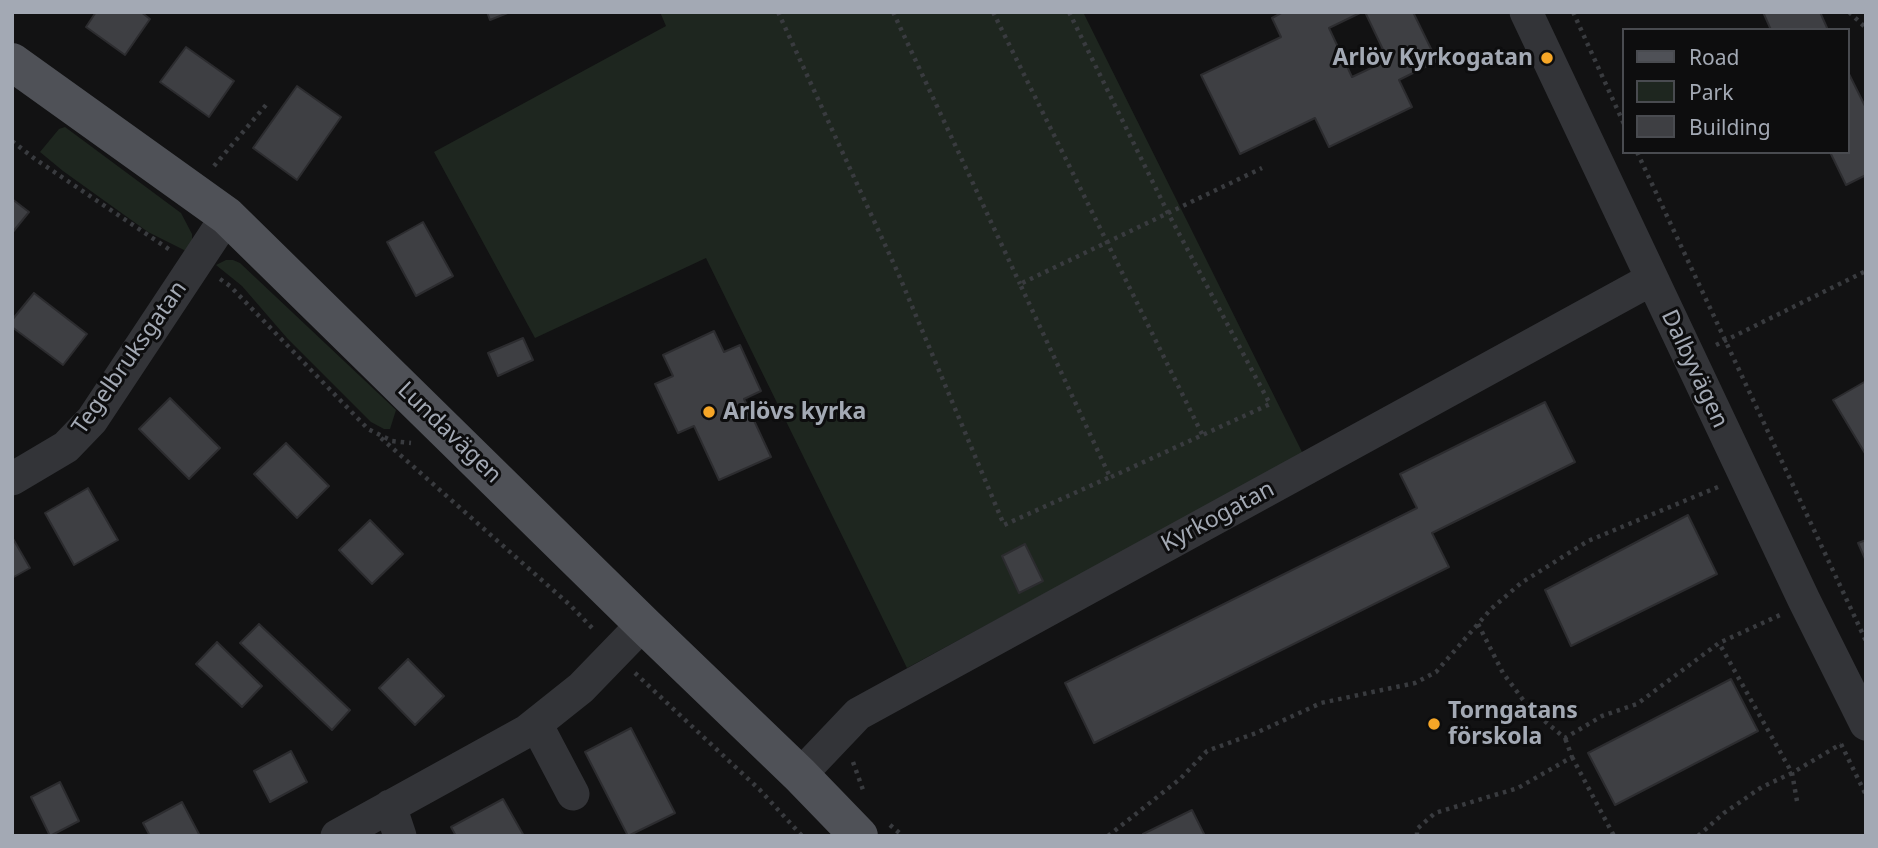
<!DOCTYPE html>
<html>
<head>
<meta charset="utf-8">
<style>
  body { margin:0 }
  #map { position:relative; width:1878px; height:848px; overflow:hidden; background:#121213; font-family:"Noto Sans",sans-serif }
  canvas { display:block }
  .frame { position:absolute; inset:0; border:14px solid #a3a9b4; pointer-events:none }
  .legend { position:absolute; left:1622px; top:28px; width:228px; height:126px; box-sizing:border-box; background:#0d0d0e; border:2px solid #494b50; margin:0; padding:9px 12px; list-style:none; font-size:21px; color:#a3a9b4 }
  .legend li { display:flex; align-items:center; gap:14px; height:35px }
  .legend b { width:35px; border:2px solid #494b50 }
</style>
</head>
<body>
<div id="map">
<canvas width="1878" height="848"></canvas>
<div class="frame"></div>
<ul class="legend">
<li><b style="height:9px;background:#4f5157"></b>Road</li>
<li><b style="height:19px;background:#1e261f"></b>Park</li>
<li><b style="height:19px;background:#3e3f43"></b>Building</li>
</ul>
</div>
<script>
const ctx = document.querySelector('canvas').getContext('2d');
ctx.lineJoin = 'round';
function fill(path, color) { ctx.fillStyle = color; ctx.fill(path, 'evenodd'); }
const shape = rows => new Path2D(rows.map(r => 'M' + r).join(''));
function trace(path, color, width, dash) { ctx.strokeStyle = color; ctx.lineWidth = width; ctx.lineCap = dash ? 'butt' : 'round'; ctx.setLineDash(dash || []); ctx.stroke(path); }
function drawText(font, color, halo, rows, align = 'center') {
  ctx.font = font + ' "Noto Sans",sans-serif'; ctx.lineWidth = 6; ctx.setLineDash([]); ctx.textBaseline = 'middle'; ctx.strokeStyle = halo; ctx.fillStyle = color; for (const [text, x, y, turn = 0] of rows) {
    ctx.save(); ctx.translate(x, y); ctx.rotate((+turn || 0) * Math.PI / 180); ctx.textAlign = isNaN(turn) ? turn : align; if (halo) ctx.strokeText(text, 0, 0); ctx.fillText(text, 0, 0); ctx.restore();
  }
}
fill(shape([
  [660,12,1083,12,1303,454,907,668,706,258,535,338,434,152,666,26],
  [65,127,181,213,192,234,192,243,188,252,148,232,63,171,40,152,59,129],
  [226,260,233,260,240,263,396,410,390,429,384,429,371,422,287,338,242,286,216,265]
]), '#1e261f');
const building = shape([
  [96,12,141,12,150,19,125,55,86,27,96,12],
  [487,12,510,12,490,20,487,12],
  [1283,12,1362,12,1329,28,1352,77,1388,60,1365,12,1413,12,1437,61,1399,80,1412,107,1329,147,1315,118,1240,154,1201,75,1281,37,1272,18,1283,12],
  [1763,12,1820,12,1828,30,1771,30,1763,12],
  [186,47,234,81,209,117,160,82,186,47],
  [1848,72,1866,108,1866,175,1846,185,1830,152,1848,152,1848,72],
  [297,86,341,117,297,180,253,148,297,86],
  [12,199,29,212,12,233,12,199],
  [423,222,453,276,416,296,387,242,423,222],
  [34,293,87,334,63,365,12,327,12,320,34,293],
  [714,331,724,352,740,345,761,391,744,399,771,457,719,480,694,426,678,433,655,384,673,376,663,355,714,331],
  [523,338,533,360,498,376,488,353,523,338],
  [1866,381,1866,455,1833,400,1866,381],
  [170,398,220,448,189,479,139,429,170,398],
  [1545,402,1575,462,1432,533,1449,567,1094,743,1065,683,1417,508,1400,474,1545,402],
  [286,443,329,486,297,518,254,474,286,443],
  [88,488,118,540,74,565,45,513,88,488],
  [1688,515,1717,574,1571,646,1545,590,1688,515],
  [370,520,403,554,372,584,339,550,370,520],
  [12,537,30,568,12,578,12,537],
  [1866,540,1866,561,1858,543,1866,540],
  [1025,544,1043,581,1019,593,1002,556,1025,544],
  [259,624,350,710,332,730,240,643,259,624],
  [217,642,262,686,242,707,196,664,217,642],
  [408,659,444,696,415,725,379,688,408,659],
  [1731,679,1758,731,1615,805,1588,753,1731,679],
  [631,728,675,813,628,836,585,752,631,728],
  [291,751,307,782,270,802,254,771,291,751],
  [60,782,79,821,50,836,31,797,60,782],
  [503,799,524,836,456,836,451,827,503,799],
  [182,802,200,836,150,836,143,823,182,802],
  [1192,810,1205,836,1143,836,1143,834,1192,810]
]);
fill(building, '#3e3f43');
trace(building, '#2c2c2f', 2);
trace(shape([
  [778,12,898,273,1004,525,1110,477,1020,284,1262,168],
  [893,12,1020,284],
  [993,12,1203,436],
  [1069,12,1168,213,1270,404,1111,477],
  [1573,12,1624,124],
  [1849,12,1866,28],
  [12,141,35,159,170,250],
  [1637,152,1866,641],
  [214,166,266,105],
  [220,279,230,286,368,429,392,441,411,443],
  [1716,345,1866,271],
  [381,438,570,605,595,631],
  [1478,624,1503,673,1530,709,1565,738,1602,716,1637,704,1719,643,1780,615],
  [635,673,760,790,802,836],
  [1841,744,1866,795],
  [1572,757,1614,836],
  [853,762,863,790],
  [1797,801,1792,773,1841,744],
  [890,825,903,836],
  [1108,836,1180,779,1207,751,1256,733,1321,703,1415,683,1436,672,1491,609,1521,583,1588,541,1718,487],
  [1417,836,1417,829,1435,813,1518,788,1572,757,1565,738],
  [1698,836,1724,813,1762,787,1792,773,1719,643]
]), '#393b3f', 4.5, [3.5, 5]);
trace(shape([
  [1526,12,1804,600,1866,724],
  [12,479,66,447,92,420,227,216],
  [536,724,573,794],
  [800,775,858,714,1652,279],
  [390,806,400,836],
  [337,836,527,731,581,688,643,624]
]), '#333438', 33);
trace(shape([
  [12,62,227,216,643,624,800,775,859,836]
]), '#4f5157', 38);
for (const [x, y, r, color] of [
  [1547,58,7,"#f6a627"],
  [709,412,7,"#f6a627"],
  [1434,724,7,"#f6a627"]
]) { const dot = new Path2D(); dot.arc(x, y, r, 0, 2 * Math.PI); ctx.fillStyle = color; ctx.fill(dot); trace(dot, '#0d0d0e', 2.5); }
drawText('bold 23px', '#a3a9b4', '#0d0d0e', [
  ["Arlöv Kyrkogatan",1533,58,"right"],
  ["Arlövs kyrka",723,412],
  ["Torngatans",1448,711],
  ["förskola",1448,737]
], 'left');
drawText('23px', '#a3a9b4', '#0d0d0e', [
  ["Tegelbruksgatan",130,358,-55],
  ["Dalbyvägen",1694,369,65],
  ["Lundavägen",449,433,44],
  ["Kyrkogatan",1218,517,-28]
]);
</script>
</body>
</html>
